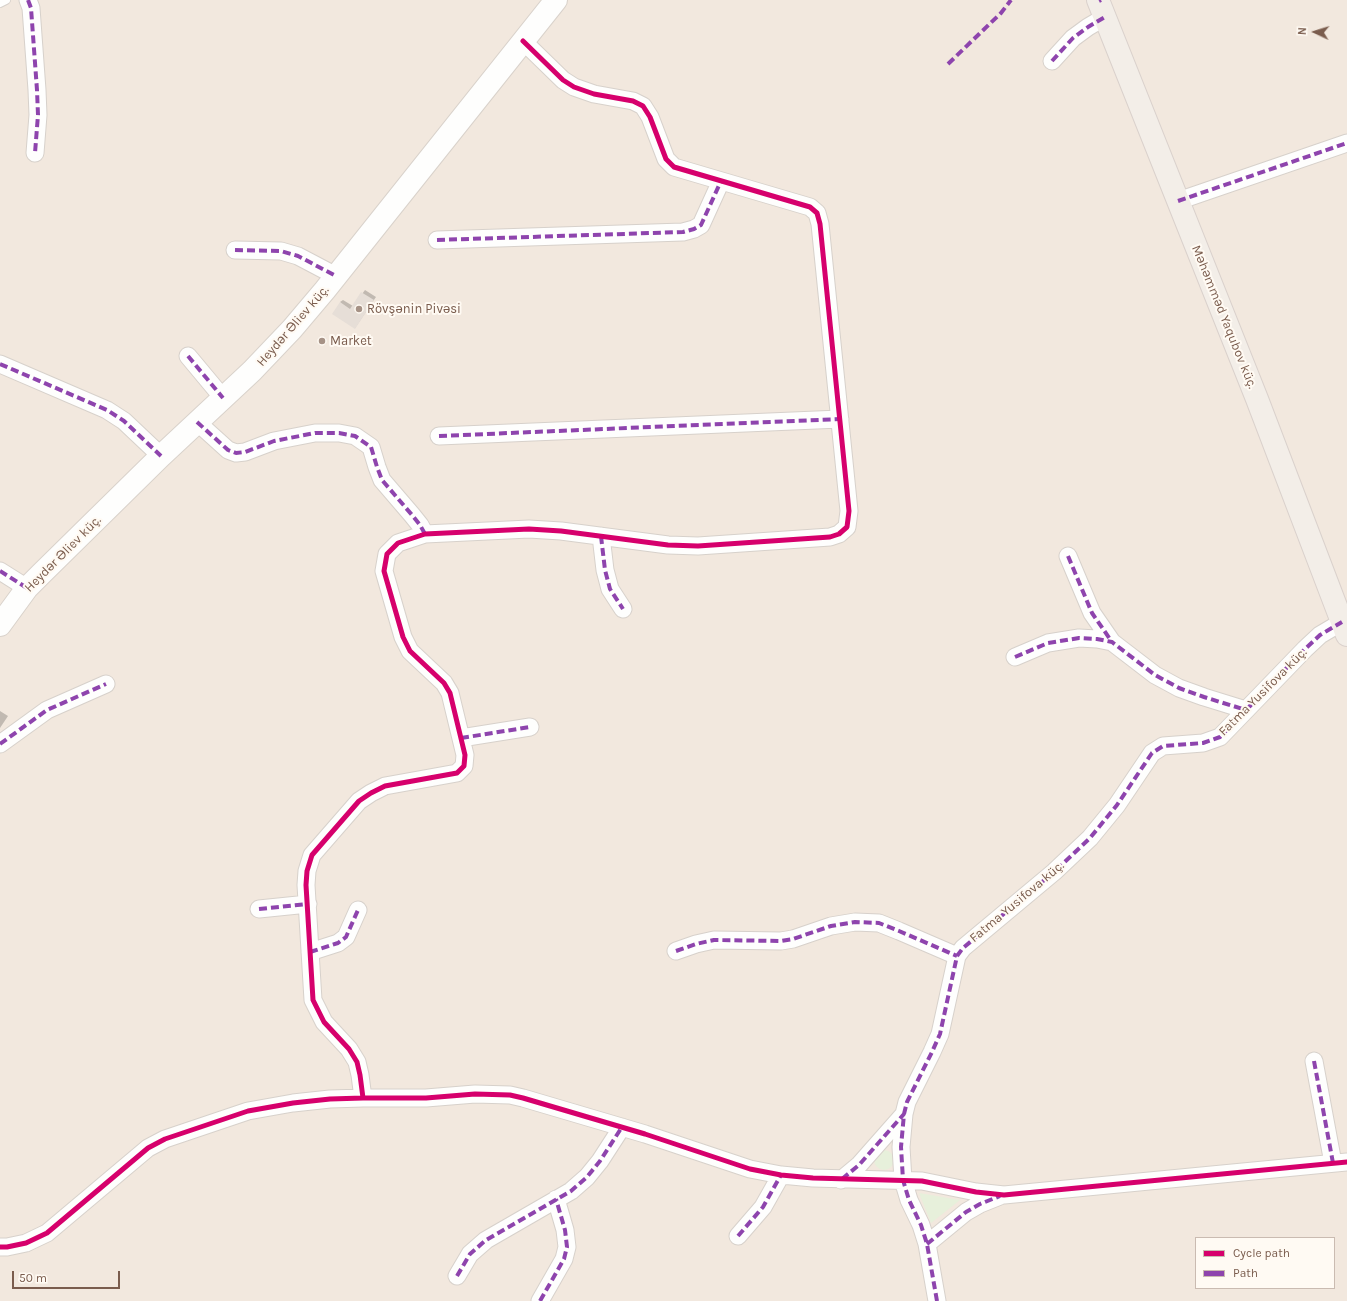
<!DOCTYPE html>
<html>
<head>
<meta charset="utf-8">
<style>
  body { margin:0 }
  #map { position:relative; width:1347px; height:1301px; overflow:hidden; background:#f9f5f0; font-family:Karla,sans-serif }
  canvas { display:block }
  .legend { position:absolute; left:1195px; top:1237px; width:140px; height:52px; box-sizing:border-box; background:#fffaf3; border:1px solid #cabbb1; margin:0; padding:5px 7px; list-style:none; font-size:12px; color:#7a5c4d }
  .legend li { display:flex; align-items:center; gap:8px; height:20px }
  .legend b { width:20px; border:1px solid #cabbb1 }
  .north { position:absolute; left:1295px; top:12px; width:40px; height:40px; -webkit-text-stroke:3px #fffaf3; paint-order:stroke; rotate:274deg; font-size:11px; font-weight:700; line-height:16px; text-align:center; color:#7a5c4d }
  .north::after { content:''; display:block; margin:auto; width:14px; height:18px; background:#7a5c4d; clip-path:polygon(50% 0,100% 100%,50% 72%,0 100%) }
  .scale { position:absolute; left:12px; top:1271px; width:108px; height:18px; box-sizing:border-box; border:2px solid #7a5c4d; border-top:0; padding-left:5px; font-size:12px; line-height:14px; white-space:nowrap; color:#7a5c4d; -webkit-text-stroke:3px #fffaf3; paint-order:stroke }
</style>
</head>
<body>
<div id="map">
<canvas width="1347" height="1301"></canvas>
<ul class="legend">
<li><b style="height:5px;background:#d6006c"></b>Cycle path</li>
<li><b style="height:5px;background:#8e44ad"></b>Path</li>
</ul>
<div class="north">N</div>
<div class="scale">50 m</div>
</div>
<script>
const ctx = document.querySelector('canvas').getContext('2d');
ctx.lineJoin = 'round';
function fill(path, color) { ctx.fillStyle = color; ctx.fill(path, 'evenodd'); }
const shape = rows => new Path2D(rows.map(r => 'M' + r).join(''));
function trace(path, color, width, dash) { ctx.strokeStyle = color; ctx.lineWidth = width; ctx.lineCap = dash ? 'butt' : 'round'; ctx.setLineDash(dash || []); ctx.stroke(path); }
function drawText(font, color, halo, rows, align = 'center') {
  ctx.font = font + ' Karla,sans-serif'; ctx.lineWidth = 4; ctx.setLineDash([]); ctx.textBaseline = 'middle'; ctx.strokeStyle = halo; ctx.fillStyle = color; for (const [text, x, y, turn = 0] of rows) {
    ctx.save(); ctx.translate(x, y); ctx.rotate((+turn || 0) * Math.PI / 180); ctx.textAlign = isNaN(turn) ? turn : align; if (halo) ctx.strokeText(text, 0, 0); ctx.fillText(text, 0, 0); ctx.restore();
  }
}
fill(shape([
  [0,0,1347,0,1347,1301,0,1301],
  [1196,1238,1334,1238,1334,1288,1196,1288]
]), '#f2e8de');
fill(shape([
  '874 1160a10 10 0 1 1 20 0a10 10 0 1 1-20 0Z',
  [919,1193,960,1200,931,1223]
]), '#e7f0db');
fill(shape([
  [365,290,376,297,355,328,340,302,343,300,353,306],
  [0,711,8,716,0,728]
]), '#0003');
fill(shape([
  [361,292,374,300,355,329,332,314,340,302,350,309]
]), '#e6ded7');
const lane = shape([
  [0,3,6,0]
]);
const street = shape([
  [28,0,31,8,37,90,38,115,35,153],
  [1052,61,1073,38,1088,27,1105,17],
  [1178,201,1347,143],
  [437,240,683,232,694,229,701,225,721,181],
  [235,250,281,251,298,256,336,276],
  [188,356,223,398],
  [0,364,107,410,124,421,161,456],
  [197,422,228,450,236,453,245,452,274,441,315,433,339,433,355,436,371,447,377,467,382,480,412,515,420,525,425,534],
  [439,436,840,419],
  [601,536,605,570,610,589,623,609],
  [1068,556,1092,613,1112,642],
  [0,571,27,588],
  [1015,657,1048,643,1079,638,1097,639,1112,642,1155,675,1179,688,1204,697,1246,710],
  [461,738,530,727],
  [0,744,47,710,106,684],
  [259,909,308,904],
  [676,951,696,944,714,940,781,941,793,939,831,926,855,922,879,923,899,931,957,956],
  [310,952,338,943,346,937,358,910],
  [1314,1061,1333,1163],
  [363,1098,360,1075,357,1062,349,1049,324,1022,313,1000,306,885,307,871,312,855,359,801,371,793,385,786,457,773,464,766,465,755,450,693,444,683,410,651,403,637,384,571,387,554,398,543,425,534,529,529,561,531,668,545,698,546,830,537,839,534,847,527,849,511,820,224,817,213,810,207,674,167,666,159,650,117,643,106,633,101,594,94,574,87,563,80,523,41],
  [841,1180,859,1165,904,1114],
  [738,1236,763,1207,781,1175],
  [927,1244,966,1212,980,1204,1000,1196],
  [0,1247,7,1247,26,1243,47,1233,148,1148,165,1139,248,1111,293,1103,330,1099,363,1098,426,1098,475,1094,510,1095,523,1098,645,1134,750,1169,781,1175,813,1178,922,1181,976,1192,1004,1195,1347,1162],
  [457,1276,470,1254,486,1240,571,1191,587,1177,600,1161,622,1127],
  [540,1301,564,1259,567,1247,565,1230,556,1199],
  [937,1301,927,1244,921,1225,909,1200,903,1180,901,1147,904,1114,907,1102,932,1052,940,1034,957,956,963,948,1054,872,1090,838,1117,805,1152,753,1163,746,1203,743,1220,737,1305,649,1320,635,1342,622]
]);
const secondary = shape([
  [0,625,27,588,41,574,161,456,252,371,292,329,325,290,556,0]
]);
const primary = shape([
  [1098,0,1257,399,1347,635]
]);
trace(lane, '#d7d1cb', 10);
trace(street, '#d7d1cb', 19);
trace(secondary, '#d9d2cb', 24);
trace(primary, '#dad1cc', 24);
trace(lane, '#fefefd', 8);
trace(street, '#fefefd', 17);
trace(secondary, '#fefefd', 22);
trace(primary, '#f3eee8', 22);
trace(shape([
  [28,0,31,8,37,90,38,115,35,153],
  [1099,1,1101,0],
  [1052,61,1073,38,1088,27,1105,17],
  [948,64,1001,13,1011,0],
  [1178,201,1347,143],
  [437,240,683,232,694,229,701,225,721,181],
  [235,250,281,251,298,256,336,276],
  [188,356,223,398],
  [0,364,107,410,124,421,161,456],
  [197,422,228,450,236,453,245,452,274,441,315,433,339,433,355,436,371,447,377,467,382,480,412,515,420,525,425,534],
  [439,436,840,419],
  [601,536,605,570,610,589,623,609],
  [1068,556,1092,613,1112,642],
  [0,571,27,588],
  [1015,657,1048,643,1079,638,1097,639,1112,642,1155,675,1179,688,1204,697,1246,710],
  [461,738,530,727],
  [0,744,47,710,106,684],
  [259,909,308,904],
  [676,951,696,944,714,940,781,941,793,939,831,926,855,922,879,923,899,931,957,956],
  [310,952,338,943,346,937,358,910],
  [1314,1061,1333,1163],
  [842,1179,859,1165,904,1114],
  [738,1236,763,1207,781,1175],
  [927,1244,966,1212,980,1204,1000,1196],
  [457,1276,470,1254,486,1240,571,1191,587,1177,600,1161,622,1127],
  [540,1301,564,1259,567,1247,565,1230,556,1199],
  [937,1301,927,1244,921,1225,909,1200,903,1180,901,1147,904,1114,907,1102,932,1052,940,1034,957,956,963,948,1054,872,1090,838,1117,805,1152,753,1163,746,1203,743,1220,737,1305,649,1320,635,1342,622]
]), '#8e44ad', 4, [8, 4]);
trace(shape([
  [363,1098,360,1075,357,1062,349,1049,324,1022,313,1000,306,885,307,871,312,855,359,801,371,793,385,786,457,773,464,766,465,755,450,693,444,683,410,651,403,637,384,571,387,554,398,543,425,534,529,529,561,531,668,545,698,546,830,537,839,534,847,527,849,511,820,224,817,213,810,207,674,167,666,159,650,117,643,106,633,101,594,94,574,87,563,80,523,41],
  [0,1247,7,1247,26,1243,47,1233,148,1148,165,1139,248,1111,293,1103,330,1099,363,1098,426,1098,475,1094,510,1095,523,1098,645,1134,750,1169,781,1175,813,1178,922,1181,976,1192,1004,1195,1347,1162]
]), '#d6006c', 5);
for (const [x, y, r, color] of [
  [359,309,4,"#a69286"],
  [322,341,4,"#a69286"]
]) { const dot = new Path2D(); dot.arc(x, y, r, 0, 2 * Math.PI); ctx.fillStyle = color; ctx.fill(dot); trace(dot, '#fffaf3', 1.5); }
drawText('13px', '#7a5c4d', '#fffaf3', [
  ["Rövşənin Pivəsi",367,309],
  ["Market",330,341]
], 'left');
drawText('13px', '#7a5c4d', '#fffaf3', [
  ["Məhəmməd Yaqubov küç.",1224,317,68],
  ["Heydər Əliev küç.",293,326,-49],
  ["Heydər Əliev küç.",63,554,-45],
  ["Fatma Yusifova küç.",1263,692,-45],
  ["Fatma Yusifova küç.",1017,902,-40]
]);
</script>
</body>
</html>
